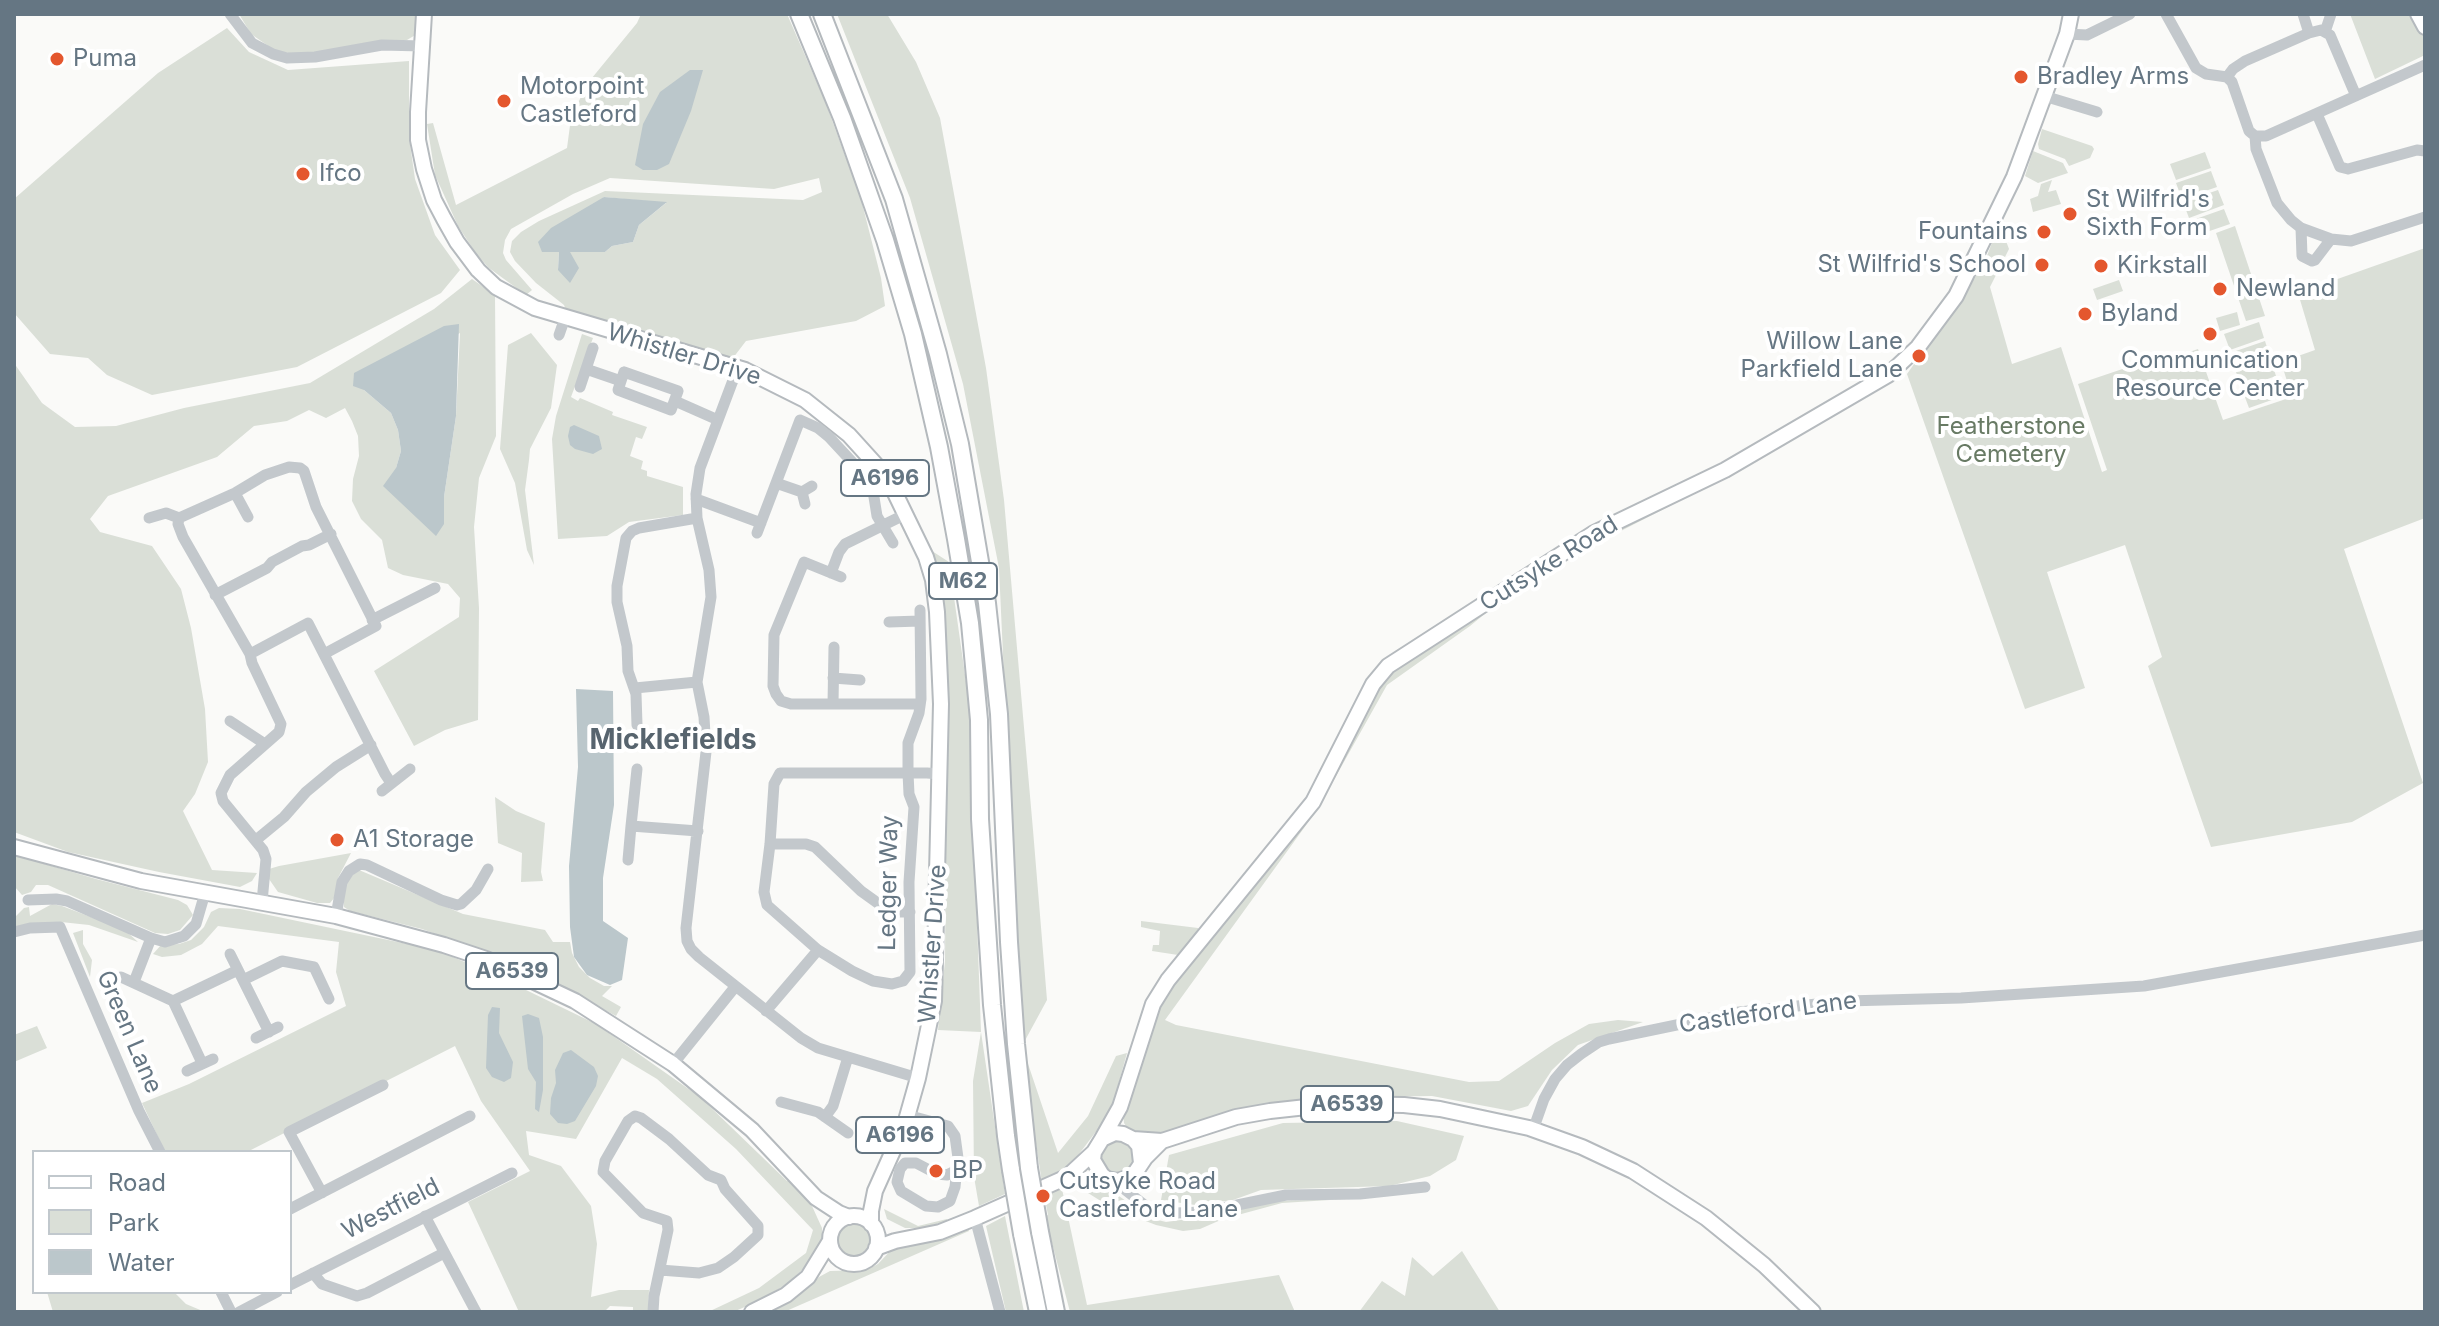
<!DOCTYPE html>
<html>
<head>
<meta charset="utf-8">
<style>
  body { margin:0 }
  #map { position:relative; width:2439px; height:1326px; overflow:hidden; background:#fafaf8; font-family:Inter,sans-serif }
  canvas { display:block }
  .frame { position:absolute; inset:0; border:16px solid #657683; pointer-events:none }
  .legend { position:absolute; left:32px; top:1150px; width:260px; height:144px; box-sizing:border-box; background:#fff; border:2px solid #c1c8cd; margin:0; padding:10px 14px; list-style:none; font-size:24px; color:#657683 }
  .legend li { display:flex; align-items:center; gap:16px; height:40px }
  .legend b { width:40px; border:2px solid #c1c8cd }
</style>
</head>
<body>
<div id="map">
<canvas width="2439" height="1326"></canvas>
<div class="frame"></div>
<ul class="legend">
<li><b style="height:10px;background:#fff"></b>Road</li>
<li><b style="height:22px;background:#dadfd7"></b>Park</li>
<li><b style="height:22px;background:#bbc7cb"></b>Water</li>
</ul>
</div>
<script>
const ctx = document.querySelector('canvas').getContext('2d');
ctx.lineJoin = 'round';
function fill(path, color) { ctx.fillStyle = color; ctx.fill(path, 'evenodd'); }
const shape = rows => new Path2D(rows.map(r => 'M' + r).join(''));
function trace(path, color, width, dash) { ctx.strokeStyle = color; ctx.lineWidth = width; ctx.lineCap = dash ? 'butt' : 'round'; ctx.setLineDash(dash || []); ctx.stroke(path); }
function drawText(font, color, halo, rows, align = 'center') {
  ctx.font = font + ' Inter,sans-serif'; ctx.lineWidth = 8; ctx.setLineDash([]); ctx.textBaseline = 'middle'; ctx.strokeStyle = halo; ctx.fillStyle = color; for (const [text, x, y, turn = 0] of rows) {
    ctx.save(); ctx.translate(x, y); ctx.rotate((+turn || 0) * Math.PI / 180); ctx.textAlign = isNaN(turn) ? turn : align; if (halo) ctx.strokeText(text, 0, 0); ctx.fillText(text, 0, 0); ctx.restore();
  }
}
fill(shape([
  [239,14,418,14,417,34,407,40,312,54,293,54,274,50,251,34],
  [641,14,787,14,825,101,861,199,881,278,885,306,856,321,746,341,733,358,567,313,564,305,536,283,515,261,510,252,512,241,521,232,539,221,605,191,803,200,822,192,819,178,774,189,610,178,573,194,511,229,505,240,503,253,506,260,532,290,526,295,489,268,477,255,458,226,435,175,427,124,433,123,456,205,567,148,571,118,587,84,637,23],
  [604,197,666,203,639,225,633,242,612,246,605,252,570,252,558,270,559,252],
  [837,14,887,14,916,62,940,118,986,368,1004,500,1033,830,1047,1000,1022,1046,1058,1153,1088,1116,1116,1056,1127,1053,1114,1100,1101,1125,1073,1162,1060,1174,1042,1183,1021,1046,999,568,963,384,910,198],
  [2350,14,2414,14,2425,36,2425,55,2375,79],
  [227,28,249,52,288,70,409,61,409,137,415,179,435,235,460,270,441,293,297,367,152,395,107,375,88,358,50,354,14,313,14,199,158,73],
  [2042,129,2092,146,2094,149,2090,158,2069,166,2065,159,2039,149,2038,144],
  [2033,151,2063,163,2068,173,2038,183,2025,176],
  [2205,152,2211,168,2176,180,2170,164],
  [2211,171,2217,187,2182,199,2176,183],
  [2052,180,2048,192,2056,190,2061,204,2033,212,2030,199,2038,196,2041,184],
  [2218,190,2224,205,2189,218,2183,202],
  [2224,209,2230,224,2195,236,2190,221],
  [2235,226,2265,316,2246,321,2216,233],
  [1995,235,2000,235,2006,241,2009,249,1990,287,2012,364,2061,347,2102,472,2107,470,2078,384,2164,355,2165,357,2174,354,2175,357,2198,349,2223,420,2292,397,2281,362,2315,350,2298,293,2425,248,2425,518,2344,549,2423,783,2352,822,2211,847,2148,666,2162,657,2125,545,2047,572,2085,688,2025,709,1907,374,1983,266],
  [472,279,495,295,496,436,479,478,474,527,479,608,478,720,445,730,414,746,374,671,459,617,460,598,448,584,403,575,388,568,382,540,361,519,352,501,353,479,359,456,358,436,352,421,345,408,326,418,309,410,287,421,254,426,217,457,108,496,90,519,100,532,152,546,181,589,191,628,205,709,208,762,195,794,183,811,212,870,257,873,252,881,240,887,159,872,68,852,14,832,14,363,42,403,75,427,116,426,184,408,310,383,434,309],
  [460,333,456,416,444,497,444,524,396,468,401,451,398,430,391,413,364,390],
  [2119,280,2123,291,2097,300,2093,289],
  [2237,312,2240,325,2220,331,2216,318],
  [2259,322,2264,338,2230,350,2224,334],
  [531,333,557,365,551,408,530,449,529,460,525,490,534,565,527,550,515,483,500,449,508,345],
  [582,334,593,338,571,397,578,401,580,398,613,412,612,415,647,427,642,439,636,437,630,456,643,461,641,469,647,471,647,476,683,487,683,515,629,522,607,536,558,539,552,439,556,416],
  [2265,341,2270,357,2236,369,2230,353],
  [2271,360,2276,376,2242,388,2236,372],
  [2278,380,2283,396,2249,408,2243,392],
  [1706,485,1707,487,1566,559,1505,601,1497,604,1470,626,1387,685,1317,810,1165,1020,1176,1025,1469,1082,1499,1081,1555,1043,1589,1024,1618,1020,1643,1022,1578,1045,1552,1070,1528,1106,1511,1111,1432,1096,1353,1097,1274,1105,1211,1119,1150,1137,1130,1132,1124,1123,1123,1113,1156,1004,1319,795,1382,676,1597,534],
  [932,551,949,562,969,703,981,1032,1005,1194,979,1206,974,1177,973,1081,981,1032,938,1030,945,961,947,656,942,590],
  [495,797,516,811,545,823,541,872,543,881,521,882,522,853,498,843],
  [351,853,338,878,335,897,330,903,317,903,278,892,269,879,269,869,279,866],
  [14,855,96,879,178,900,187,905,193,915,180,930,168,934,155,933,48,885,36,885,31,892,22,895,14,886],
  [359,870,463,914,545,930,553,942,570,942,572,953,579,967,590,978,604,986,612,986,602,996,621,1007,616,1016,534,972,466,945,422,929,350,911,344,907,344,885,346,880],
  [52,904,62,906,125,930,138,942,89,925,61,922,14,930,14,918,24,908,29,907,30,916],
  [219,908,240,909,436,950,491,973,596,1024,700,1097,787,1181,789,1180,812,1206,822,1228,822,1245,814,1259,788,1283,761,1300,733,1312,708,1312,759,1288,806,1253,813,1230,736,1149,657,1079,622,1058,576,1139,526,1131,529,1155,561,1166,591,1206,597,1244,591,1297,619,1290,649,1290,648,1312,633,1312,633,1307,610,1306,604,1312,519,1312,468,1202,530,1171,481,1101,455,1046,247,1152,165,1152,142,1103,189,1084,346,1006,336,972,339,942,218,926,202,944,181,955,162,957,153,954,161,945,179,944,191,940,204,927,211,912],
  [1141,921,1198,928,1199,931,1178,955,1152,951,1153,945,1159,945,1160,931,1141,927],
  [83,930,83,944,92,960,90,977,73,933],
  [37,1026,47,1048,14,1062,14,1035],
  [1397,1121,1464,1136,1456,1160,1430,1176,1389,1186,1261,1190,1233,1200,1195,1205,1161,1200,1169,1155,1283,1123],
  '1100 1157a17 17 0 1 1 34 0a17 17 0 1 1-34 0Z',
  [1078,1183,1100,1185,1109,1189,1150,1218,1166,1222,1203,1217,1267,1201,1346,1199,1282,1203,1223,1219,1200,1229,1183,1231,1156,1225,1112,1208,1080,1188],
  [1062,1189,1087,1305,1279,1275,1295,1312,1070,1312,1045,1216,1048,1215,1044,1195],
  [884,1209,918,1226,947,1219,948,1221,921,1228,905,1228,887,1219],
  [1005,1216,1024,1312,1006,1312,986,1226],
  '837 1239a17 17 0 1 1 34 0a17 17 0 1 1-34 0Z',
  [967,1225,969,1231,784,1312,765,1312,797,1297,819,1277,830,1271,866,1270,878,1264,893,1248],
  [1462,1251,1500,1312,1359,1312,1382,1281,1405,1296,1412,1257,1433,1276],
  [47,1292,174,1292,186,1304,205,1312,53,1312]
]), '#dadfd7');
fill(shape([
  [690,70,703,70,691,111,669,164,657,170,643,170,635,165,643,124,660,92],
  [604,197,667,202,639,225,633,242,612,246,605,252,570,252,579,268,570,283,558,270,559,252,542,252,538,242,551,228],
  [459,324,456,416,444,497,444,524,436,536,383,486,396,468,401,451,398,430,391,413,364,390,353,386,354,373,444,326],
  [574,425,599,436,602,449,593,454,575,449,570,445,568,436,570,427],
  [576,689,613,691,614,805,603,878,603,921,628,938,622,980,610,985,587,975,574,957,570,927,569,866,578,767],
  [492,1007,500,1008,499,1033,513,1062,511,1078,504,1082,492,1077,486,1068,488,1015],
  [528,1014,539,1018,543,1037,543,1090,539,1112,535,1109,536,1082,528,1069,522,1016],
  [571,1050,594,1067,598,1076,596,1086,575,1121,567,1124,558,1123,550,1114,551,1098,556,1083,555,1070,563,1053]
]), '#bbc7cb');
const major = shape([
  [424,14,418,112,418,140,424,169,434,200,444,219,457,242,478,270,496,287,535,308,745,370,805,400,849,435,878,467,893,489,926,557,933,580,937,612,941,704,934,1001,918,1078,905,1124,875,1191,871,1211,871,1224],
  [2418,14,2425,27],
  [14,847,141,881,336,916,444,945,486,959,575,1001,673,1064,752,1130,816,1198,839,1213,849,1217],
  [1102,1139,1120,1107,1153,1004,1168,980,1313,802,1373,684,1388,666,1594,533,1725,470,1888,375,1918,347,1956,296,2014,177,2067,34,2071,14],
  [1133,1139,1162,1141,1236,1117,1270,1111,1334,1104,1404,1105,1440,1109,1529,1128,1582,1147,1633,1171,1706,1218,1764,1265,1813,1312],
  [1141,1163,1139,1146,1133,1139,1123,1134,1115,1133,1102,1139,1094,1152,1093,1160,1102,1175,1107,1179,1118,1181,1133,1176,1145,1158,1162,1141],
  '830 1240a24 24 0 1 1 48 0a24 24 0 1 1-48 0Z',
  [876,1248,895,1241,940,1232,975,1218,1067,1177,1094,1152],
  [752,1312,786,1295,808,1277,830,1241]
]);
const highway = shape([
  [799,14,842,118,885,240,913,334,939,447,956,539,970,623,979,720,980,819,992,1005,1006,1136,1011,1170],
  [822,14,894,199,938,354,960,444,987,603,999,714,1009,942,1016,1044,1029,1168],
  [1040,1232,1056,1312],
  [1022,1234,1038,1312]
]);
trace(major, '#b5babe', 18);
trace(highway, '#b4b9bd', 20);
trace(shape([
  [230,14,252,43,273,54,287,58,315,57,382,45,422,46],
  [2166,14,2196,68,2206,74,2227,77,2233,69,2245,61,2309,33,2321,30,2330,35,2356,96],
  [2303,14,2309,33],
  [2325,32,2331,14],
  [2067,34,2087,35,2130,14],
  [2227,77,2232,82,2249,131,2255,136,2256,149,2277,203,2291,220,2301,228,2331,239,2351,241,2425,217],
  [2044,96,2097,112],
  [2317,114,2340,167,2348,169,2417,150,2425,151],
  [2255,136,2266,136,2425,65],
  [2301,228,2302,256,2312,261,2315,260,2331,239],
  [559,335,565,318],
  [738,367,700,468,696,494,697,518,709,570,711,597,697,682,704,717,706,752,686,928,687,941,691,949,699,957,801,1038,818,1048,918,1078],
  [586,369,621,381],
  [624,372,678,391,671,410,618,390,624,372],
  [580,387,593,348],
  [675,401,718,420],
  [776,483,802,492],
  [235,493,248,517],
  [696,499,761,523],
  [805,504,802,492,812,486],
  [149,518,166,513,179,518],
  [179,518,178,524,183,537,250,654,252,663,281,724,279,732,230,775,221,793,223,801,263,850,266,859,262,902],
  [179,518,235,493,265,475,289,467,300,468,304,471,316,507,376,626,324,654],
  [757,533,800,420,818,428,829,437,854,464,873,491,877,516,893,543],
  [831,573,839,552,845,544,906,514],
  [841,577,804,562,774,635,773,686,776,694,781,701,791,704,920,704],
  [215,595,267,568,272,562,302,546,309,545,331,534],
  [920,610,921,699,919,713,908,743,908,773,909,794,914,807,909,882,910,972,903,981,892,984,873,981,852,971,818,950,767,905,764,892,770,844,774,784,780,773,927,773,940,774],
  [372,620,435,588],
  [889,622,920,621],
  [250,654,308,623,385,774,391,783],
  [833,678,860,680],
  [635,688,697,682],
  [833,704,834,647],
  [230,721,265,744],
  [637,725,636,694,628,671,627,646,617,602,617,586,626,538,632,531,639,528,697,518],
  [637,769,631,826,698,831],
  [382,791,410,769],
  [256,840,284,817,306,792,336,767,371,745],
  [770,844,806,844,815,847,861,891,886,909,896,912,910,912],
  [628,860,631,826],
  [28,900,56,899,67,901,151,938,165,942,184,936,196,924,205,893],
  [336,916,342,882,349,871,360,864,367,865,441,900,457,905,461,904,476,890,488,869],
  [14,932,30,928,60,927,139,1111,160,1152],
  [230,954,269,1032],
  [121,977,173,1001,238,970],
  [243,980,282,961,314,967,329,999],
  [134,982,151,938],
  [173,1001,202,1063],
  [766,1011,818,950],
  [256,1038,278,1027],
  [673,1064,735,987],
  [187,1071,213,1059],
  [781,1102,818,1112,848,1133],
  [907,1115,948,1126,955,1136,958,1158,955,1187,950,1201,938,1207,926,1206,901,1191,897,1182,900,1169,905,1163,916,1163,937,1174,947,1175,957,1170],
  [825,1117,833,1106,848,1057],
  [1533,1130,1544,1099,1555,1079,1567,1065,1581,1054,1599,1042,1609,1039,1739,1012,1846,1001,1961,998,2144,986,2425,935],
  [1114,1181,1147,1207,1158,1211,1175,1213,1203,1212,1286,1195,1360,1194,1425,1187],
  [322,1193,289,1132,383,1085],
  [290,1209,470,1116],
  [425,1216,476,1312],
  [975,1218,1000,1312],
  [313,1273,322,1284,357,1296,367,1293,444,1253],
  [290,1285,512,1173],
  [221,1292,231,1312],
  [239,1312,277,1292],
  [653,1312,654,1296,668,1230,667,1221,643,1213,603,1172,605,1161,628,1121,635,1116,641,1118,669,1139,708,1175,721,1180,725,1189,758,1226,758,1235,734,1257,718,1268,699,1273,660,1270]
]), '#c3c8cc', 11);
trace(major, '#fff', 14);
trace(highway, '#fff', 16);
const highwayBridge = shape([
  [1029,1168,1040,1232],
  [1011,1170,1022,1234]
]);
trace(highwayBridge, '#b4b9bd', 20, []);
trace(highwayBridge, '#fff', 16);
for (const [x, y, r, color] of [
  [57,59,8,"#e4572e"],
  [2021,77,8,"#e4572e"],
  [504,101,8,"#e4572e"],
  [303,174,8,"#e4572e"],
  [2070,214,8,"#e4572e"],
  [2044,232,8,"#e4572e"],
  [2042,265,8,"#e4572e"],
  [2101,266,8,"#e4572e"],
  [2220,289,8,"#e4572e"],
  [2085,314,8,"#e4572e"],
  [2210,334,8,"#e4572e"],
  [1919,356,8,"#e4572e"],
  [337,840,8,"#e4572e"],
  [936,1171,8,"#e4572e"],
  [1043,1196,8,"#e4572e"]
]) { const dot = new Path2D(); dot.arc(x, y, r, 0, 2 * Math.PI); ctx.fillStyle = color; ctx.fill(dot); trace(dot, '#fff', 3); }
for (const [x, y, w] of [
  [885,478,88],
  [963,581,68],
  [512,971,92],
  [1347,1104,92],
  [900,1135,88]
]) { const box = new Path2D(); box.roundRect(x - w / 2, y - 18, w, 36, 6); ctx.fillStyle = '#fff'; ctx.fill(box); trace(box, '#657683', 2); }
drawText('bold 22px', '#657683', null, [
  ["A6196",885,478],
  ["M62",963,581],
  ["A6539",512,971],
  ["A6539",1347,1104],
  ["A6196",900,1135]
]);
drawText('24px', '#657683', '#fff', [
  ["Puma",73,59],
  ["Bradley Arms",2037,77],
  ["Motorpoint",520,87],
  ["Castleford",520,115],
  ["Ifco",319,174],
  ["St Wilfrid's",2086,200],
  ["Sixth Form",2086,228],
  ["Fountains",2028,232,"right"],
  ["St Wilfrid's School",2026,265,"right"],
  ["Kirkstall",2117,266],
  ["Newland",2236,289],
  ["Byland",2101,314],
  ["Willow Lane",1903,342,"right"],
  ["Parkfield Lane",1903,370,"right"],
  ["Communication",2210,361,"center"],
  ["Resource Center",2210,389,"center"],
  ["A1 Storage",353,840],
  ["BP",952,1171],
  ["Cutsyke Road",1059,1182],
  ["Castleford Lane",1059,1210]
], 'left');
drawText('24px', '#657683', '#fff', [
  ["Whistler Drive",684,355,17],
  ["Cutsyke Road",1549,564,-32],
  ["Ledger Way",889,883,-89],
  ["Whistler Drive",933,944,-86],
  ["Castleford Lane",1768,1013,-8],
  ["Green Lane",129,1032,67],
  ["Westfield",391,1209,-27]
]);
drawText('24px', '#687a64', '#fff', [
  ["Featherstone",2011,427],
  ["Cemetery",2011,455]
]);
drawText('bold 28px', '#57646e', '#fff', [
  ["Micklefields",673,741]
]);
</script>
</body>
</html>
